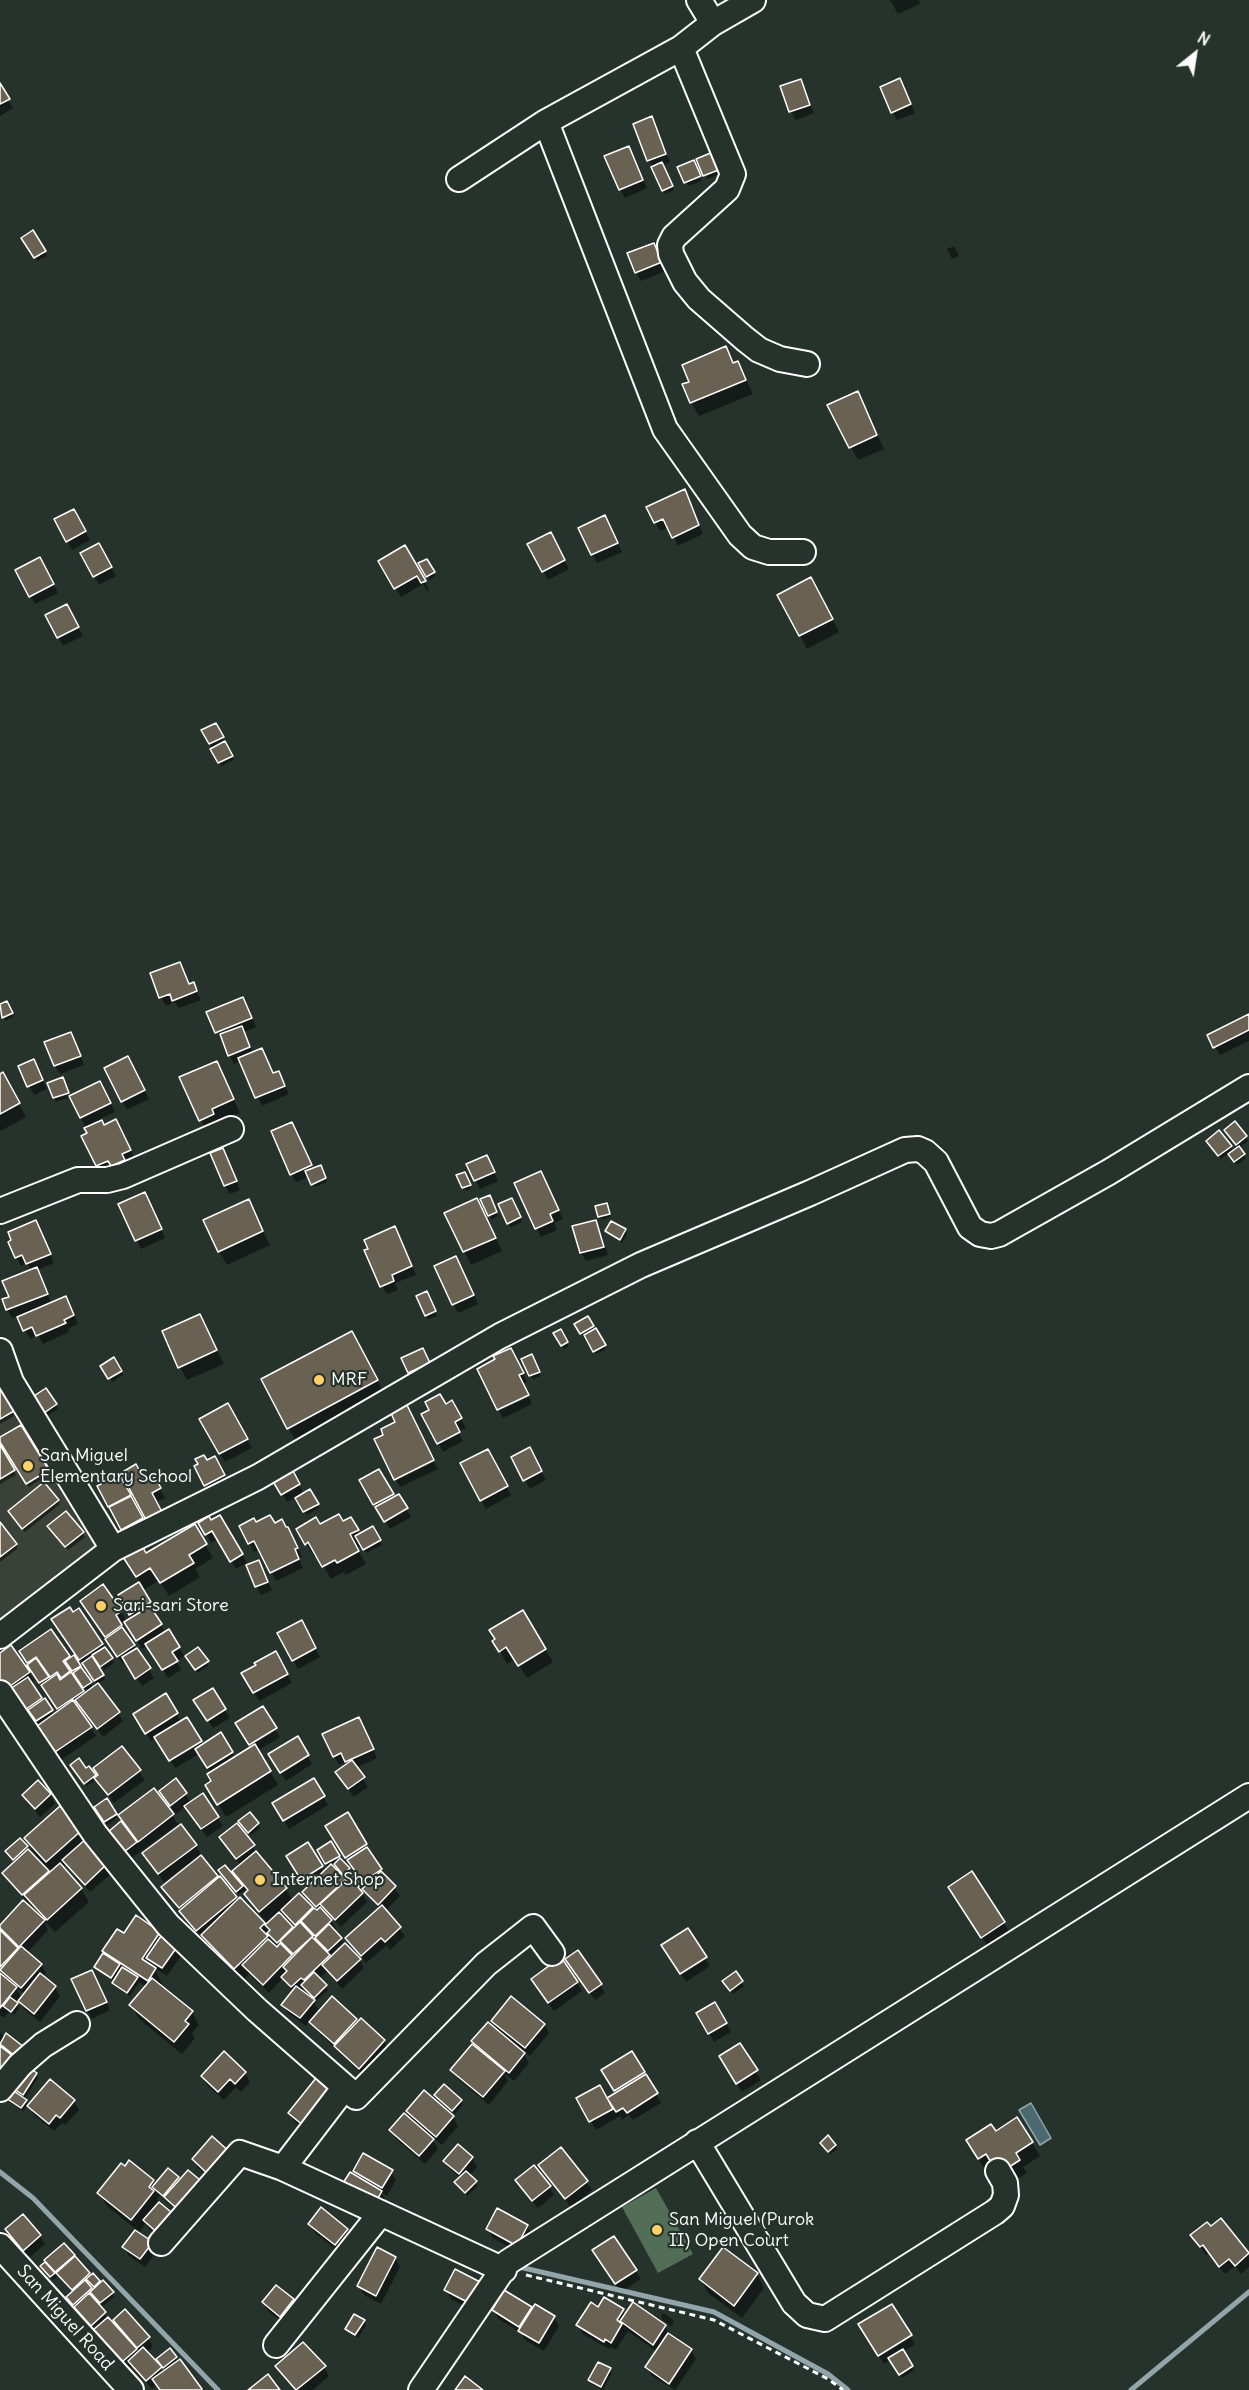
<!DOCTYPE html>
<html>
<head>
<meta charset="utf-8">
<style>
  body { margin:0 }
  #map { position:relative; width:1249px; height:2390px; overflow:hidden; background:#26332d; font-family:Delius,sans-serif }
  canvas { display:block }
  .north { position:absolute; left:1165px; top:24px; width:60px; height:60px; -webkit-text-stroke:4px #26332d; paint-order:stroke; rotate:30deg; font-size:16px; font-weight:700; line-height:24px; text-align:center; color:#fff }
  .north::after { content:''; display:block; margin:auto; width:21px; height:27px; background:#fff; clip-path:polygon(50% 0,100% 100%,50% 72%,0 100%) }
</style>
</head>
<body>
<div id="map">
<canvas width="1249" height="2390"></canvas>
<div class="north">N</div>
</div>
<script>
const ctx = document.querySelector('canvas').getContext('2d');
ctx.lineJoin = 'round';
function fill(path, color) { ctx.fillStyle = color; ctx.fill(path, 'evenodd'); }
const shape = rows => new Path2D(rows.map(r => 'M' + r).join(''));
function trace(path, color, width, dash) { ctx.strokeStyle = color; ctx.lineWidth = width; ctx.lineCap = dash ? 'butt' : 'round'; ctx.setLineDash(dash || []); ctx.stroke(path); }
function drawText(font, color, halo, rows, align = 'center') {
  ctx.font = font + ' Delius,sans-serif'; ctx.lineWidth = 4.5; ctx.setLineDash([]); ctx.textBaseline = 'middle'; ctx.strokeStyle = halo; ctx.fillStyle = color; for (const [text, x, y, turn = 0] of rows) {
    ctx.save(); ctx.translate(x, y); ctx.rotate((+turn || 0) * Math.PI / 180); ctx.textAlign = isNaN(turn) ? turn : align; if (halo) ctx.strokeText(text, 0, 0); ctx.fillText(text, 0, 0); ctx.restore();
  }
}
fill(shape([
  [0,1376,106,1546,0,1628]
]), '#3a4138');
fill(shape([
  [656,2188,693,2254,658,2273,622,2207]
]), '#526e56');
const water = shape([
  [1031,2103,1051,2138,1040,2145,1019,2110,1031,2103]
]);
fill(water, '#4a6971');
trace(water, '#92a5aa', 1.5);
fill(shape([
  [890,0,919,0,920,4,898,14],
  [800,81,814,113,796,120,791,111],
  [0,86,13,108,0,116],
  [904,89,915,113,897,120,893,112],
  [651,118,670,162,663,165,674,190,665,194,649,160],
  [628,148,647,188,625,198,620,189],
  [713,154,722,173,707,179,698,160],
  [695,166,702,181,688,186,679,168],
  [33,233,47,256,37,261,23,238],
  [654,245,666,271,641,281,636,272],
  [954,246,959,256,952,259,947,249],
  [726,348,734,365,738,363,753,394,699,416,691,402,691,382],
  [858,393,884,449,858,460,851,447],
  [685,491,703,534,678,546,669,527,660,531,648,508],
  [73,511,90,540,72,550,56,520],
  [609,526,622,552,597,563,580,529],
  [550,534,569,569,548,580,529,544],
  [99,545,116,576,99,585,82,554],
  [404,547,429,590,427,591,423,584,401,597,380,561],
  [39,559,58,593,35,604,17,571],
  [426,561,435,576,430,580,421,564],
  [818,592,839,632,807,649,800,635],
  [66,606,83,636,63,646,47,616],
  [216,725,234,760,221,766,203,731],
  [180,963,190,985,193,984,201,1000,179,1008,175,1002,166,1006,161,997],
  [6,1003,13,1017,5,1021,0,1011,0,1006],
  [247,1007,256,1027,244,1032,253,1053,262,1049,274,1075,278,1073,289,1094,262,1106,241,1061,234,1064,208,1013],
  [1249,1016,1249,1041,1220,1055,1215,1047],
  [71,1033,84,1065,60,1074,55,1066],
  [216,1063,240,1113,218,1122,208,1134,181,1078],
  [20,1067,38,1070,47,1089,34,1095],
  [132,1067,149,1099,127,1110,106,1069],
  [0,1076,10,1088,26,1117,0,1131],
  [64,1082,70,1097,56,1102,49,1084],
  [104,1091,115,1112,100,1119,104,1127,123,1134,137,1163,105,1179,83,1137,88,1134,81,1117],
  [297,1132,313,1170,322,1170,327,1182,315,1187,309,1177,296,1182,291,1174],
  [1228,1134,1246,1137,1248,1141,1239,1148],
  [1210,1145,1230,1146,1234,1152,1239,1148,1246,1158,1237,1165,1229,1153,1221,1159],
  [227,1158,240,1190,230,1194,225,1186],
  [468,1165,491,1165,498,1181,480,1189],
  [541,1173,563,1219,554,1223,557,1230,541,1237,516,1184],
  [458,1176,466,1177,471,1189,466,1191],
  [477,1200,502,1251,471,1265,446,1213],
  [482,1200,491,1201,498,1216,492,1219],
  [248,1201,270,1245,227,1265,219,1251],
  [149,1203,165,1238,141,1249,120,1205],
  [513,1204,522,1222,511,1227,508,1223],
  [608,1208,611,1217,602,1220,600,1216],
  [596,1221,600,1230,608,1255,586,1261,581,1253],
  [40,1230,54,1263,37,1270,52,1304,70,1306,78,1324,68,1329,69,1332,43,1344,38,1335,30,1339,18,1316,12,1318,7,1309,11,1298,32,1271,27,1263,21,1266,16,1257],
  [625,1230,627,1234,622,1243,607,1231],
  [399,1237,416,1275,395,1283,398,1290,387,1294,382,1286,370,1249],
  [461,1266,478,1304,458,1313,453,1304],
  [418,1297,428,1297,437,1316,428,1319],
  [200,1316,224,1364,187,1380,180,1367],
  [588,1318,606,1349,596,1354,586,1335,583,1336,576,1324],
  [561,1331,569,1346,564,1349,556,1334],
  [361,1350,387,1399,299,1446,288,1428],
  [531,1356,541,1376,533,1379,523,1360],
  [516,1358,527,1382,523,1384,497,1360],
  [113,1359,123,1375,112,1382,102,1366],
  [427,1359,433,1372,414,1381,409,1372],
  [45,1390,58,1409,48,1415,36,1396],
  [0,1391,14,1416,0,1424],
  [529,1397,532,1404,503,1418,499,1411],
  [452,1402,466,1428,458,1432,463,1441,443,1452,423,1415],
  [228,1405,252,1448,225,1462,201,1419],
  [20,1427,49,1474,29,1487,0,1439],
  [0,1448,16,1475,0,1484],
  [529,1449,546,1480,530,1489,513,1458],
  [487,1451,511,1495,486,1509,462,1464],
  [214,1458,229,1484,211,1494,196,1467],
  [434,1462,438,1469,400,1487,396,1480],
  [290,1469,304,1494,310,1491,319,1508,307,1515,296,1497,287,1502,274,1479],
  [378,1471,394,1498,399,1496,411,1517,390,1529,361,1481],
  [119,1476,146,1527,127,1538,99,1487],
  [155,1479,165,1498,156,1502,146,1484],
  [58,1501,60,1504,25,1532,12,1515],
  [66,1513,85,1537,68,1550,51,1530],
  [220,1517,247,1563,236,1569,218,1539,211,1543,200,1523,211,1522],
  [351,1519,360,1535,373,1528,382,1545,366,1553,362,1545,357,1548,366,1564,346,1575,344,1572,331,1579,317,1555,314,1557,298,1529,343,1523],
  [0,1524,18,1548,0,1562],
  [256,1524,274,1525,292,1537,302,1557,298,1558,303,1568,276,1581,260,1549,254,1552,241,1527],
  [194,1526,213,1558,195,1569,200,1577,169,1596,159,1580,142,1591,165,1633,169,1631,184,1656,176,1661,181,1670,168,1678,148,1645,142,1649,125,1621,120,1624,154,1678,142,1686,126,1662,123,1664,87,1610,121,1611,127,1622,133,1618,120,1596,140,1583,125,1558,146,1555],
  [259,1562,272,1590,261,1595,256,1586],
  [79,1610,114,1663,104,1670,97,1660,93,1662,105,1679,97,1684,58,1628],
  [522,1612,553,1662,527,1678,515,1659,507,1664,494,1641],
  [301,1622,320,1657,298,1669,279,1634],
  [51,1631,70,1659,74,1657,93,1688,118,1713,123,1721,103,1737,80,1705,77,1708,96,1736,61,1760,33,1716,28,1720,0,1680,0,1655,29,1672,34,1681,30,1683,43,1701,54,1715,60,1711,26,1660],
  [42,1664,54,1681,50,1681,39,1666],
  [55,1665,64,1681,60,1681,52,1667],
  [71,1667,88,1692,85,1695,68,1670],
  [275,1653,292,1683,259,1701,243,1674],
  [187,1657,207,1662,209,1665,198,1673],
  [212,1690,230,1718,213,1728,195,1700],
  [165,1695,181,1722,186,1719,203,1745,220,1735,235,1758,252,1748,237,1724,262,1709,280,1737,257,1751,278,1785,226,1817,207,1785,213,1782,211,1773,199,1754,175,1768,157,1738,151,1741,135,1714],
  [363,1727,377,1758,356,1768,368,1787,354,1797,342,1781,348,1765,346,1762,339,1765,334,1756],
  [297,1738,312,1764,286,1781,270,1755],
  [122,1748,145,1780,114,1803,97,1779,87,1786,74,1769,86,1770,89,1768,96,1778],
  [313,1780,328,1805,289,1829,274,1804],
  [176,1781,191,1803,218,1818,223,1826,207,1837,186,1806,176,1814,161,1792],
  [153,1790,178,1824,129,1860,114,1840,127,1829,120,1815],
  [24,1795,50,1795,55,1804,40,1817],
  [106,1801,117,1818,107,1825,96,1807],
  [60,1808,113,1872,90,1892,66,1864,62,1868,81,1889,89,1902,55,1932,43,1920,48,1930,27,1953,41,1965,46,1973,42,1977,55,1987,60,1996,40,2022,25,2010,19,1999,16,2003,19,2008,14,2015,9,2011,4,2018,0,2015,0,1933,6,1937,0,1927,40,1914,30,1901,28,1903,9,1881,4,1873,16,1862,9,1855,27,1847,49,1875,52,1872,33,1852,26,1838],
  [15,1987,25,1994,22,1998],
  [250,1814,260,1828,251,1835,242,1825],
  [347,1814,386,1878,400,1896,385,1911,405,1936,390,1950,387,1945,366,1963,347,1938,380,1909,366,1893,363,1895,367,1902,341,1927,328,1915,336,1929,333,1931,343,1942,331,1954,325,1949,330,1959,358,1957,364,1968,342,1989,327,1971,319,1979,328,1990,317,2000,304,1988,301,1991,313,2001,318,2009,313,2016,315,2018,355,2020,358,2023,384,2041,389,2050,364,2076,316,2030,310,2020,306,2026,288,2013,283,2005,293,1992,283,1978,269,1993,249,1974,242,1981,186,1919,163,1888,190,1866,188,1864,164,1882,149,1862,181,1826,196,1846,201,1854,199,1855,219,1880,269,1929,271,1927,254,1908,246,1889,239,1894,222,1874,241,1883,234,1872,241,1866,221,1838,253,1846,257,1855,286,1889,293,1901,311,1906,304,1893,308,1888,293,1865,307,1844,324,1873,329,1868,319,1851,331,1843,351,1873,346,1877,335,1863,331,1866,346,1882,360,1885,363,1891,367,1887,351,1865,327,1826],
  [283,1911,296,1928,294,1930,279,1915],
  [271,1938,274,1942,282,1951,270,1943,268,1940],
  [972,1873,1012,1936,990,1950,958,1900],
  [159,1933,163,1939,176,1948,181,1956,167,1976,153,1967,162,1983,160,1986,192,2012,199,2025,192,2033,195,2038,182,2054,139,2019,131,2005,146,1987,139,1982,130,1996,116,1986,114,1981,96,1967,109,1959,104,1951,124,1935],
  [668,1954,705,1958,710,1966,686,1982],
  [572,1968,600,1985,605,1993,595,2000],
  [735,1973,744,1986,733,1994,726,1985],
  [97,1980,110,2010,92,2019,87,2010],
  [577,1983,582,1991,554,2011,537,1988],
  [715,2004,731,2032,714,2042,698,2014],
  [493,2021,544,2024,549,2033,530,2056,521,2048,529,2063,514,2081,503,2072,508,2081,489,2105,457,2078,452,2070,478,2051,473,2041,500,2033],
  [0,2032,38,2078,24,2099,28,2104,23,2111,4,2098,0,2103,0,2047,5,2051,0,2043],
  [740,2045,761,2080,742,2092,721,2057],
  [224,2053,245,2073,250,2082,241,2092,236,2087,224,2100,207,2085,202,2076],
  [632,2053,661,2103,633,2120,629,2115,622,2120,620,2116,596,2130,578,2099,607,2100,617,2094,603,2070],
  [317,2080,309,2134,294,2121,289,2113],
  [436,2096,461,2101,463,2104,455,2114],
  [74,2101,79,2110,65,2125,62,2123,54,2131,34,2115,29,2106],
  [407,2111,453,2117,458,2126,442,2145,430,2135,438,2149,425,2164,396,2139,391,2130,414,2124],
  [995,2133,1032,2143,1040,2156,1023,2167,1027,2173,1017,2179,1014,2175,1004,2181,987,2172,975,2154],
  [212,2138,218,2185,198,2168,193,2159],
  [835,2145,837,2149,831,2154,824,2147],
  [561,2149,592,2190,571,2207,545,2174],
  [472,2158,477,2167,469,2176,478,2186,467,2196,456,2182,460,2178,450,2169,445,2161],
  [354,2171,391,2172,396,2180,387,2196,381,2192,386,2201,378,2215],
  [178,2178,187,2220,160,2195,157,2199,160,2205,166,2243,149,2229,146,2223,138,2234,156,2252,145,2267,129,2256,124,2247,137,2230,107,2206,99,2193,153,2181,155,2185],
  [549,2187,554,2195,538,2208,522,2189],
  [498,2210,527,2226,532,2235,522,2254,493,2238,488,2229],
  [1221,2220,1249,2256,1249,2267,1241,2274,1235,2266,1225,2274,1208,2253,1206,2255,1192,2236,1211,2229],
  [310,2224,347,2230,352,2238,340,2253,315,2233],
  [7,2230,40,2236,45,2244,29,2258],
  [64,2245,91,2277,93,2275,112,2293,114,2297,103,2306,92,2293,89,2296,110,2321,121,2332,115,2321,148,2338,153,2346,146,2353,163,2373,166,2370,160,2363,176,2358,201,2390,162,2390,157,2384,152,2389,132,2366,128,2370,70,2301,73,2293,58,2276,53,2280,44,2270,52,2270,46,2261],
  [395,2258,400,2267,381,2304,364,2295,359,2286],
  [599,2259,636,2271,641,2279,621,2292],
  [456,2271,478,2313,451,2299,446,2290],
  [757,2274,764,2288,742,2318,708,2293,701,2280],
  [504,2292,533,2309,554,2317,559,2326,544,2351,525,2340,521,2332,498,2319,494,2310],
  [293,2300,298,2309,285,2324,268,2311,263,2302],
  [634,2304,665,2326,670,2336,691,2350,696,2359,675,2390,652,2376,647,2368,657,2352,628,2331,616,2350,610,2347,609,2349,583,2334,578,2325,599,2309,622,2310,625,2315],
  [891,2306,915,2344,903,2352,914,2370,902,2378,891,2359,884,2364,860,2325],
  [663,2313,672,2319,674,2323,671,2326,663,2320,661,2316],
  [364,2321,366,2325,358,2338,346,2329],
  [277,2367,324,2367,329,2376,313,2390,295,2390],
  [609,2370,612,2373,603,2390,592,2384,590,2380]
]), '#0007');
trace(shape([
  [0,2172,33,2198,218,2390],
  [515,2266,714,2312,828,2374,848,2390],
  [1131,2390,1249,2292]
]), '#92a5aa', 5);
const building = shape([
  [900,78,911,104,891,113,880,87,900,78],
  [801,79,810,105,789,112,780,86,801,79],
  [0,83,10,99,0,104,0,83],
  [652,116,666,154,647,161,633,124,652,116],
  [629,146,643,180,619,190,604,156,629,146],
  [713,152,721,169,703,176,696,159,713,152],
  [694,160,701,176,684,183,677,167,694,160],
  [662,162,673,186,662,191,651,167,662,162],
  [33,230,46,251,34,258,21,238,33,230],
  [654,243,662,262,635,273,627,253,654,243],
  [726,346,733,363,738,361,746,380,690,403,682,384,689,382,682,365,726,346],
  [858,391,877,435,849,448,827,405,858,391],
  [685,489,699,525,672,538,663,519,654,523,646,507,685,489],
  [74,509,86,531,66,542,54,519,74,509],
  [605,515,618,543,591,555,578,528,605,515],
  [551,532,565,560,542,572,527,544,551,532],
  [99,543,112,567,93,577,80,553,99,543],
  [405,545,426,581,421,583,417,576,394,589,378,561,405,545],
  [40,557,54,584,29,597,15,570,40,557],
  [427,559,435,572,426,577,418,563,427,559],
  [811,577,833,619,799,636,777,595,811,577],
  [67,604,79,627,57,638,45,615,67,604],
  [216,723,224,737,209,744,201,730,216,723],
  [225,741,233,756,218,763,210,749,225,741],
  [180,962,189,984,194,982,197,991,172,1001,170,994,159,998,150,973,180,962],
  [243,997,252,1018,215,1033,206,1012,243,997],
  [7,1001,13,1013,2,1018,0,1004,7,1001],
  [1249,1014,1249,1030,1213,1048,1207,1035,1249,1014],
  [242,1026,250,1047,228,1056,220,1034,242,1026],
  [71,1032,81,1056,54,1066,44,1042,71,1032],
  [262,1048,273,1073,279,1071,285,1086,255,1098,238,1058,262,1048],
  [128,1056,145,1090,121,1102,104,1068,128,1056],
  [34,1059,43,1080,27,1087,18,1066,34,1059],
  [217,1061,234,1099,212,1109,214,1114,199,1121,179,1077,217,1061],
  [3,1072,20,1103,0,1114,0,1074,3,1072],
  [63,1077,69,1093,53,1098,47,1083,63,1077],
  [100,1081,111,1103,80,1118,69,1096,100,1081],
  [116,1119,131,1150,122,1154,125,1160,111,1166,108,1161,96,1166,81,1136,87,1133,84,1128,102,1120,104,1125,116,1119],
  [1235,1121,1247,1136,1236,1145,1224,1130,1235,1121],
  [292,1122,312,1165,290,1175,271,1131,292,1122],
  [1219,1130,1232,1146,1218,1156,1206,1141,1219,1130],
  [1239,1146,1245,1154,1234,1162,1228,1154,1239,1146],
  [223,1148,237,1181,224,1186,210,1153,223,1148],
  [487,1155,495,1172,474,1181,466,1164,487,1155],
  [321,1165,326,1178,311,1185,305,1171,321,1165],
  [541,1171,559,1210,550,1214,553,1221,535,1229,514,1183,541,1171],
  [465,1172,471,1185,462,1188,456,1175,465,1172],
  [145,1192,162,1229,135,1241,118,1204,145,1192],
  [490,1195,497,1212,488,1216,480,1199,490,1195],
  [477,1198,496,1238,463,1252,444,1213,477,1198],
  [512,1198,521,1217,507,1224,498,1204,512,1198],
  [249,1199,263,1231,218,1252,203,1220,249,1199],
  [607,1203,610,1214,598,1217,595,1206,607,1203],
  [36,1220,51,1254,26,1264,22,1255,15,1258,8,1242,11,1240,8,1232,36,1220],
  [596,1220,604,1247,580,1253,572,1226,596,1220],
  [611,1221,626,1229,620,1240,605,1231,611,1221],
  [395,1226,412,1266,392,1275,394,1281,380,1287,364,1250,368,1249,364,1240,395,1226],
  [456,1256,474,1295,452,1305,434,1266,456,1256],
  [37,1267,48,1294,6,1310,2,1299,9,1297,2,1281,37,1267],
  [427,1291,436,1311,425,1316,416,1296,427,1291],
  [66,1296,74,1315,64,1320,66,1323,36,1336,32,1327,23,1331,17,1317,66,1296],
  [200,1314,217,1350,178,1368,162,1331,200,1314],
  [588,1316,594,1326,580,1334,574,1324,588,1316],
  [596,1328,606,1345,593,1352,584,1335,596,1328],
  [561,1329,568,1342,561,1346,553,1333,561,1329],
  [352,1331,378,1380,287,1429,261,1379,352,1331],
  [423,1348,430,1363,408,1373,401,1358,423,1348],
  [511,1348,524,1373,519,1375,529,1395,497,1410,477,1369,495,1359,493,1356,511,1348],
  [532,1354,540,1372,529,1376,521,1359,532,1354],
  [114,1357,122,1371,108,1379,100,1366,114,1357],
  [0,1388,14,1411,0,1419,0,1388],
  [46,1388,57,1404,44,1413,34,1396,46,1388],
  [440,1394,446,1404,452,1400,462,1418,455,1422,460,1432,437,1444,421,1414,429,1410,425,1402,440,1394],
  [405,1401,434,1460,394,1480,374,1439,383,1435,381,1429,395,1422,389,1409,405,1401],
  [228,1403,248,1439,219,1454,199,1419,228,1403],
  [21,1425,49,1470,26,1484,0,1442,0,1437,21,1425],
  [0,1445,15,1470,0,1479,0,1445],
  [530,1447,542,1471,523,1481,511,1457,530,1447],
  [488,1449,508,1486,480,1501,460,1463,488,1449],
  [204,1455,207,1460,215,1456,225,1475,204,1486,194,1466,198,1464,195,1459,204,1455],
  [136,1464,146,1482,155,1477,161,1488,152,1493,162,1512,146,1520,121,1473,136,1464],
  [291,1467,300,1484,281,1495,271,1478,291,1467],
  [379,1469,394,1494,373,1505,359,1480,379,1469],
  [119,1474,131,1495,108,1507,97,1486,119,1474],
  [44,1482,59,1500,22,1529,8,1511,44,1482],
  [310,1489,319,1504,303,1512,295,1498,310,1489],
  [399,1494,408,1508,384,1522,375,1507,399,1494],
  [131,1496,143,1518,121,1530,109,1507,131,1496],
  [66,1511,84,1532,65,1547,47,1526,66,1511],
  [339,1514,343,1521,351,1517,359,1530,350,1534,359,1551,337,1563,335,1560,322,1567,308,1542,305,1545,296,1529,316,1517,320,1524,339,1514],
  [220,1515,243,1554,230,1562,212,1531,205,1535,198,1523,209,1516,211,1520,220,1515],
  [270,1515,275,1523,282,1519,286,1527,288,1527,298,1548,295,1549,299,1559,270,1573,254,1541,248,1544,239,1526,254,1518,256,1522,270,1515],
  [0,1522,17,1544,0,1557,0,1522],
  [195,1524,207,1544,189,1555,194,1563,160,1583,150,1568,136,1577,123,1557,142,1546,146,1553,195,1524],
  [373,1526,381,1540,363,1550,355,1536,373,1526],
  [259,1560,268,1582,255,1587,246,1565,259,1560],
  [139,1582,151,1602,129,1615,118,1595,139,1582],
  [103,1584,122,1611,116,1615,122,1625,105,1637,80,1601,103,1584],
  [150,1606,162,1624,136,1641,124,1622,150,1606],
  [70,1607,73,1612,79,1608,103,1644,79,1660,51,1619,70,1607],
  [523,1610,546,1649,518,1666,506,1647,499,1652,492,1641,495,1639,489,1630,523,1610],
  [302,1620,316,1648,292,1661,277,1633,302,1620],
  [122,1627,135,1645,117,1657,105,1639,122,1627],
  [51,1629,70,1656,63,1661,70,1671,61,1678,57,1672,50,1677,36,1657,27,1663,19,1651,51,1629],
  [169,1629,180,1647,172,1652,178,1661,162,1670,145,1644,169,1629],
  [11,1645,30,1672,6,1689,0,1681,0,1653,11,1645],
  [105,1647,113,1658,100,1667,92,1655,105,1647],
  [198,1647,209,1661,195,1670,185,1656,198,1647],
  [137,1648,151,1668,135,1679,122,1657,137,1648],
  [276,1651,288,1674,253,1693,241,1673,256,1665,254,1663,276,1651],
  [74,1655,81,1666,72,1671,65,1661,74,1655],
  [92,1656,104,1675,94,1681,82,1663,92,1656],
  [36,1658,49,1677,39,1683,27,1665,36,1658],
  [81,1667,92,1682,83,1688,73,1673,81,1667],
  [71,1672,84,1691,57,1709,41,1685,57,1674,60,1680,71,1672],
  [28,1677,42,1698,22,1712,7,1691,28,1677],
  [98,1683,120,1712,97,1729,75,1700,98,1683],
  [213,1688,226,1709,207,1721,193,1700,213,1688],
  [166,1693,178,1713,145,1734,133,1714,166,1693],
  [45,1698,53,1710,36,1721,28,1710,45,1698],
  [73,1700,92,1727,55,1752,37,1726,73,1700],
  [263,1706,277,1728,249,1745,235,1723,263,1706],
  [187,1717,202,1741,169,1761,154,1737,187,1717],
  [359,1717,374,1749,345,1762,341,1753,333,1757,322,1734,359,1717],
  [221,1732,233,1752,207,1768,195,1749,221,1732],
  [298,1736,309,1755,280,1773,268,1754,298,1736],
  [255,1744,271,1771,217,1805,205,1785,211,1781,207,1774,255,1744],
  [122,1746,141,1770,108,1795,94,1778,98,1775,93,1768,122,1746],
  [79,1758,86,1768,89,1766,96,1775,84,1784,70,1765,79,1758],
  [352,1760,365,1777,348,1789,335,1772,352,1760],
  [176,1778,187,1793,170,1806,159,1791,176,1778],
  [314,1778,325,1796,283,1821,272,1803,314,1778],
  [38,1780,51,1794,35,1809,22,1795,38,1780],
  [154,1788,174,1814,138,1842,118,1815,154,1788],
  [203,1793,219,1817,201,1829,184,1806,203,1793],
  [107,1798,117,1814,104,1822,94,1807,107,1798],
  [60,1806,82,1830,46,1862,24,1838,60,1806],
  [250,1812,259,1823,248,1833,238,1821,250,1812],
  [348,1812,367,1844,345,1858,325,1826,348,1812],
  [121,1821,137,1842,124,1852,108,1832,121,1821],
  [237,1823,255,1845,236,1859,219,1837,237,1823],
  [181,1824,197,1845,158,1874,142,1853,181,1824],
  [20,1838,28,1846,13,1860,5,1851,20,1838],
  [87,1838,109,1862,85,1885,62,1860,87,1838],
  [331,1841,340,1856,325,1864,317,1850,331,1841],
  [308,1842,323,1866,301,1880,286,1856,308,1842],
  [367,1847,382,1869,363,1882,347,1860,367,1847],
  [28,1849,49,1871,22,1895,2,1873,28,1849],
  [256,1851,287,1888,259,1912,244,1894,248,1890,232,1871,256,1851],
  [201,1855,218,1876,179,1908,161,1887,201,1855],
  [340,1858,350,1868,343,1875,334,1864,340,1858],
  [60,1863,82,1888,47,1920,24,1895,60,1863],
  [331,1864,346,1879,316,1907,302,1892,331,1864],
  [225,1865,243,1886,236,1892,218,1870,225,1865],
  [381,1871,396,1886,378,1905,362,1889,381,1871],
  [972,1871,1005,1922,981,1938,948,1887,972,1871],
  [352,1875,361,1884,358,1887,363,1893,335,1920,320,1904,352,1875],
  [220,1876,237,1897,196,1931,179,1911,220,1876],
  [299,1893,313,1907,295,1925,281,1910,299,1893],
  [240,1897,265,1923,260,1928,268,1936,234,1969,201,1935,240,1897],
  [23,1900,45,1920,19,1947,0,1928,0,1925,23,1900],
  [382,1905,401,1927,385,1942,381,1938,361,1956,345,1938,382,1905],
  [320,1907,332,1920,315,1936,301,1921,314,1908,317,1910,320,1907],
  [279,1912,293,1927,277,1943,267,1933,270,1930,265,1925,279,1912],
  [136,1915,160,1932,142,1959,156,1968,148,1981,102,1951,117,1929,124,1933,136,1915],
  [300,1922,313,1936,293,1954,280,1941,300,1922],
  [329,1924,342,1938,328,1951,315,1938,329,1924],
  [688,1928,707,1957,680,1974,661,1945,688,1928],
  [0,1930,18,1948,0,1967,0,1930],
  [161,1936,177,1947,162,1968,146,1958,161,1936],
  [312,1937,330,1955,304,1980,301,1978,291,1987,281,1977,287,1971,283,1967,312,1937],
  [268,1939,277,1947,280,1943,292,1955,263,1985,242,1965,268,1939],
  [345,1943,361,1959,337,1981,322,1965,345,1943],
  [21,1946,42,1964,21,1988,0,1970,21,1946],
  [578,1950,602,1984,589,1993,565,1959,578,1950],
  [103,1953,120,1964,111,1978,94,1967,103,1953],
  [561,1957,578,1982,548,2003,531,1979,561,1957],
  [122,1967,138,1977,127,1993,112,1983,122,1967],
  [92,1970,107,2002,86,2011,71,1979,92,1970],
  [736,1971,743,1981,730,1991,722,1981,736,1971],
  [314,1972,327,1985,314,1998,301,1985,314,1972],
  [0,1973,17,1987,0,2008,0,1973],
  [40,1973,56,1986,34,2014,18,2001,40,1973],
  [152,1978,193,2011,185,2021,189,2024,174,2042,129,2005,152,1978],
  [296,1986,315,2000,300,2018,281,2005,296,1986],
  [332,1996,357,2019,334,2044,309,2022,332,1996],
  [511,1996,545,2024,525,2048,491,2021,511,1996],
  [10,1997,18,2003,11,2012,3,2006,10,1997],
  [715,2002,727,2023,708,2034,696,2013,715,2002],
  [361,2018,385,2040,359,2069,334,2046,361,2018],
  [488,2022,525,2053,509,2073,471,2041,488,2022],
  [6,2033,29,2051,21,2061,0,2044,6,2033],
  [740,2043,758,2070,736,2084,719,2056,740,2043],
  [472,2044,505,2071,483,2097,450,2070,472,2044],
  [0,2046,17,2059,0,2081,0,2046],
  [224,2051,246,2072,235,2084,230,2079,218,2092,201,2076,224,2051],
  [632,2051,645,2072,614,2091,601,2070,632,2051],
  [25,2065,37,2073,23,2095,11,2087,25,2065],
  [646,2074,658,2093,627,2113,623,2108,616,2112,607,2098,646,2074],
  [316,2078,333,2091,304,2126,288,2113,316,2078],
  [50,2079,75,2100,60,2118,56,2115,49,2124,27,2106,50,2079],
  [444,2084,462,2100,452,2111,434,2095,444,2084],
  [5,2085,27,2100,21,2108,0,2094,5,2085],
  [600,2085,613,2109,589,2122,576,2098,600,2085],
  [424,2090,454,2116,436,2137,406,2111,424,2090],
  [404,2113,434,2139,419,2156,389,2130,404,2113],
  [1017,2117,1033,2142,1016,2153,1020,2160,1009,2167,995,2169,986,2154,978,2159,966,2140,991,2124,996,2131,1017,2117],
  [828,2135,836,2145,828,2152,820,2143,828,2135],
  [212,2136,233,2155,212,2178,192,2159,212,2136],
  [458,2144,473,2157,459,2174,443,2161,458,2144],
  [561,2147,588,2181,565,2199,538,2165,561,2147],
  [363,2153,393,2170,382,2188,353,2171,363,2153],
  [129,2160,154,2180,149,2187,154,2191,131,2220,97,2193,121,2163,125,2166,129,2160],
  [534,2165,551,2186,532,2201,515,2180,534,2165],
  [168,2168,179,2177,163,2196,152,2187,168,2168],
  [188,2170,206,2185,182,2213,164,2197,188,2170],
  [466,2171,477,2181,465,2193,454,2182,466,2171],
  [350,2172,382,2191,373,2207,340,2188,350,2172],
  [159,2202,177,2217,161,2236,143,2220,159,2202],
  [321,2207,348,2229,335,2245,308,2224,321,2207],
  [497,2208,528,2225,517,2246,486,2229,497,2208],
  [23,2214,41,2235,23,2251,5,2229,23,2214],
  [1221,2218,1249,2253,1235,2266,1229,2259,1219,2267,1203,2245,1200,2247,1190,2235,1207,2222,1211,2226,1221,2218],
  [135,2230,153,2242,140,2259,122,2247,135,2230],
  [614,2236,637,2270,615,2284,592,2250,614,2236],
  [64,2243,75,2255,55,2272,44,2260,64,2243],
  [377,2247,396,2257,376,2296,357,2286,377,2247],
  [723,2247,758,2273,734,2306,699,2279,723,2247],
  [75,2256,90,2273,72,2290,56,2273,75,2256],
  [45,2262,55,2273,50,2277,40,2266,45,2262],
  [455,2269,484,2284,473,2305,444,2290,455,2269],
  [93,2273,100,2281,94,2287,86,2279,93,2273],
  [85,2280,92,2288,73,2305,66,2297,85,2280],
  [103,2280,114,2292,100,2303,90,2292,103,2280],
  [276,2285,294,2299,280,2317,262,2302,276,2285],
  [504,2290,532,2307,519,2327,492,2310,504,2290],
  [89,2293,106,2312,91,2326,74,2307,89,2293],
  [604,2297,624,2309,617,2320,622,2324,611,2343,605,2339,604,2342,576,2325,591,2302,598,2307,604,2297],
  [633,2302,666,2325,653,2345,620,2321,633,2302],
  [535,2304,555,2316,539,2343,518,2331,535,2304],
  [892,2304,912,2335,878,2356,858,2324,892,2304],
  [125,2309,150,2337,137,2348,113,2320,125,2309],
  [354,2314,365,2320,355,2335,345,2329,354,2314],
  [108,2317,137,2349,122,2362,93,2330,108,2317],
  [668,2333,692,2349,669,2384,645,2367,668,2333],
  [303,2342,326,2366,296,2390,275,2366,303,2342],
  [143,2347,162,2367,146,2381,128,2361,143,2347],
  [170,2348,177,2357,163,2368,156,2359,170,2348],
  [903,2349,913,2366,899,2375,888,2358,903,2349],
  [180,2359,202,2389,201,2390,160,2390,152,2379,180,2359],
  [598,2362,611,2368,601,2387,588,2380,598,2362],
  [268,2374,280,2390,248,2390,268,2374],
  [465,2376,483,2390,455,2390,465,2376]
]);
fill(building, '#696152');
trace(building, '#fff', 1.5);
const minor = shape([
  [699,0,713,23,681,48,733,174,727,189,674,237,670,245,671,254,685,282,699,299,745,339,759,350,780,359,807,364],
  [713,23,753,0],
  [681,48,546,122,665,429,740,535,753,547,769,552,803,552],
  [459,179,546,122],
  [0,1211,78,1180,107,1180,123,1176,231,1129],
  [0,1351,11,1382,113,1549,0,1636],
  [113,1549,258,1477,500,1336,641,1265,810,1193,905,1150,918,1149,925,1152,936,1162,970,1227,980,1234,991,1236,999,1234,1109,1172,1249,1087],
  [0,1693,95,1834,168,1925,257,2010,345,2087,283,2168,504,2270],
  [345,2087,356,2097,486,1964,533,1927,552,1953],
  [0,2089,20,2065,43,2045,77,2024],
  [697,2142,794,2303,807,2315,825,2319,995,2212,1002,2206,1006,2195,1005,2183,998,2171],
  [161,2243,240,2153,283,2168],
  [0,2246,131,2390],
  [276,2345,381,2213],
  [421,2390,508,2262,1249,1796]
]);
trace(minor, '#fff', 28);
trace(shape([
  [526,2275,714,2320,828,2379,843,2390]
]), '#fff', 3, [6, 4.5]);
trace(minor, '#26332d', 24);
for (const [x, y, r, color] of [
  [319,1380,6,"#ffd166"],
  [28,1466,6,"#ffd166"],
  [101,1606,6,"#ffd166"],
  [260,1880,6,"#ffd166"],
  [657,2230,6,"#ffd166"]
]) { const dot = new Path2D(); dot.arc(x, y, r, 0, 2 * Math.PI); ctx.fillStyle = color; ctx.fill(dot); trace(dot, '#26332d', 2); }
drawText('18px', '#fff', '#26332d', [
  ["MRF",331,1380],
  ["San Miguel",40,1456],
  ["Elementary School",40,1477],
  ["Sari-sari Store",113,1606],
  ["Internet Shop",272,1880],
  ["San Miguel (Purok",669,2220],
  ["II) Open Court",669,2241]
], 'left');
drawText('18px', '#fff', '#26332d', [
  ["San Miguel Road",65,2318,48]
]);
</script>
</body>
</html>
